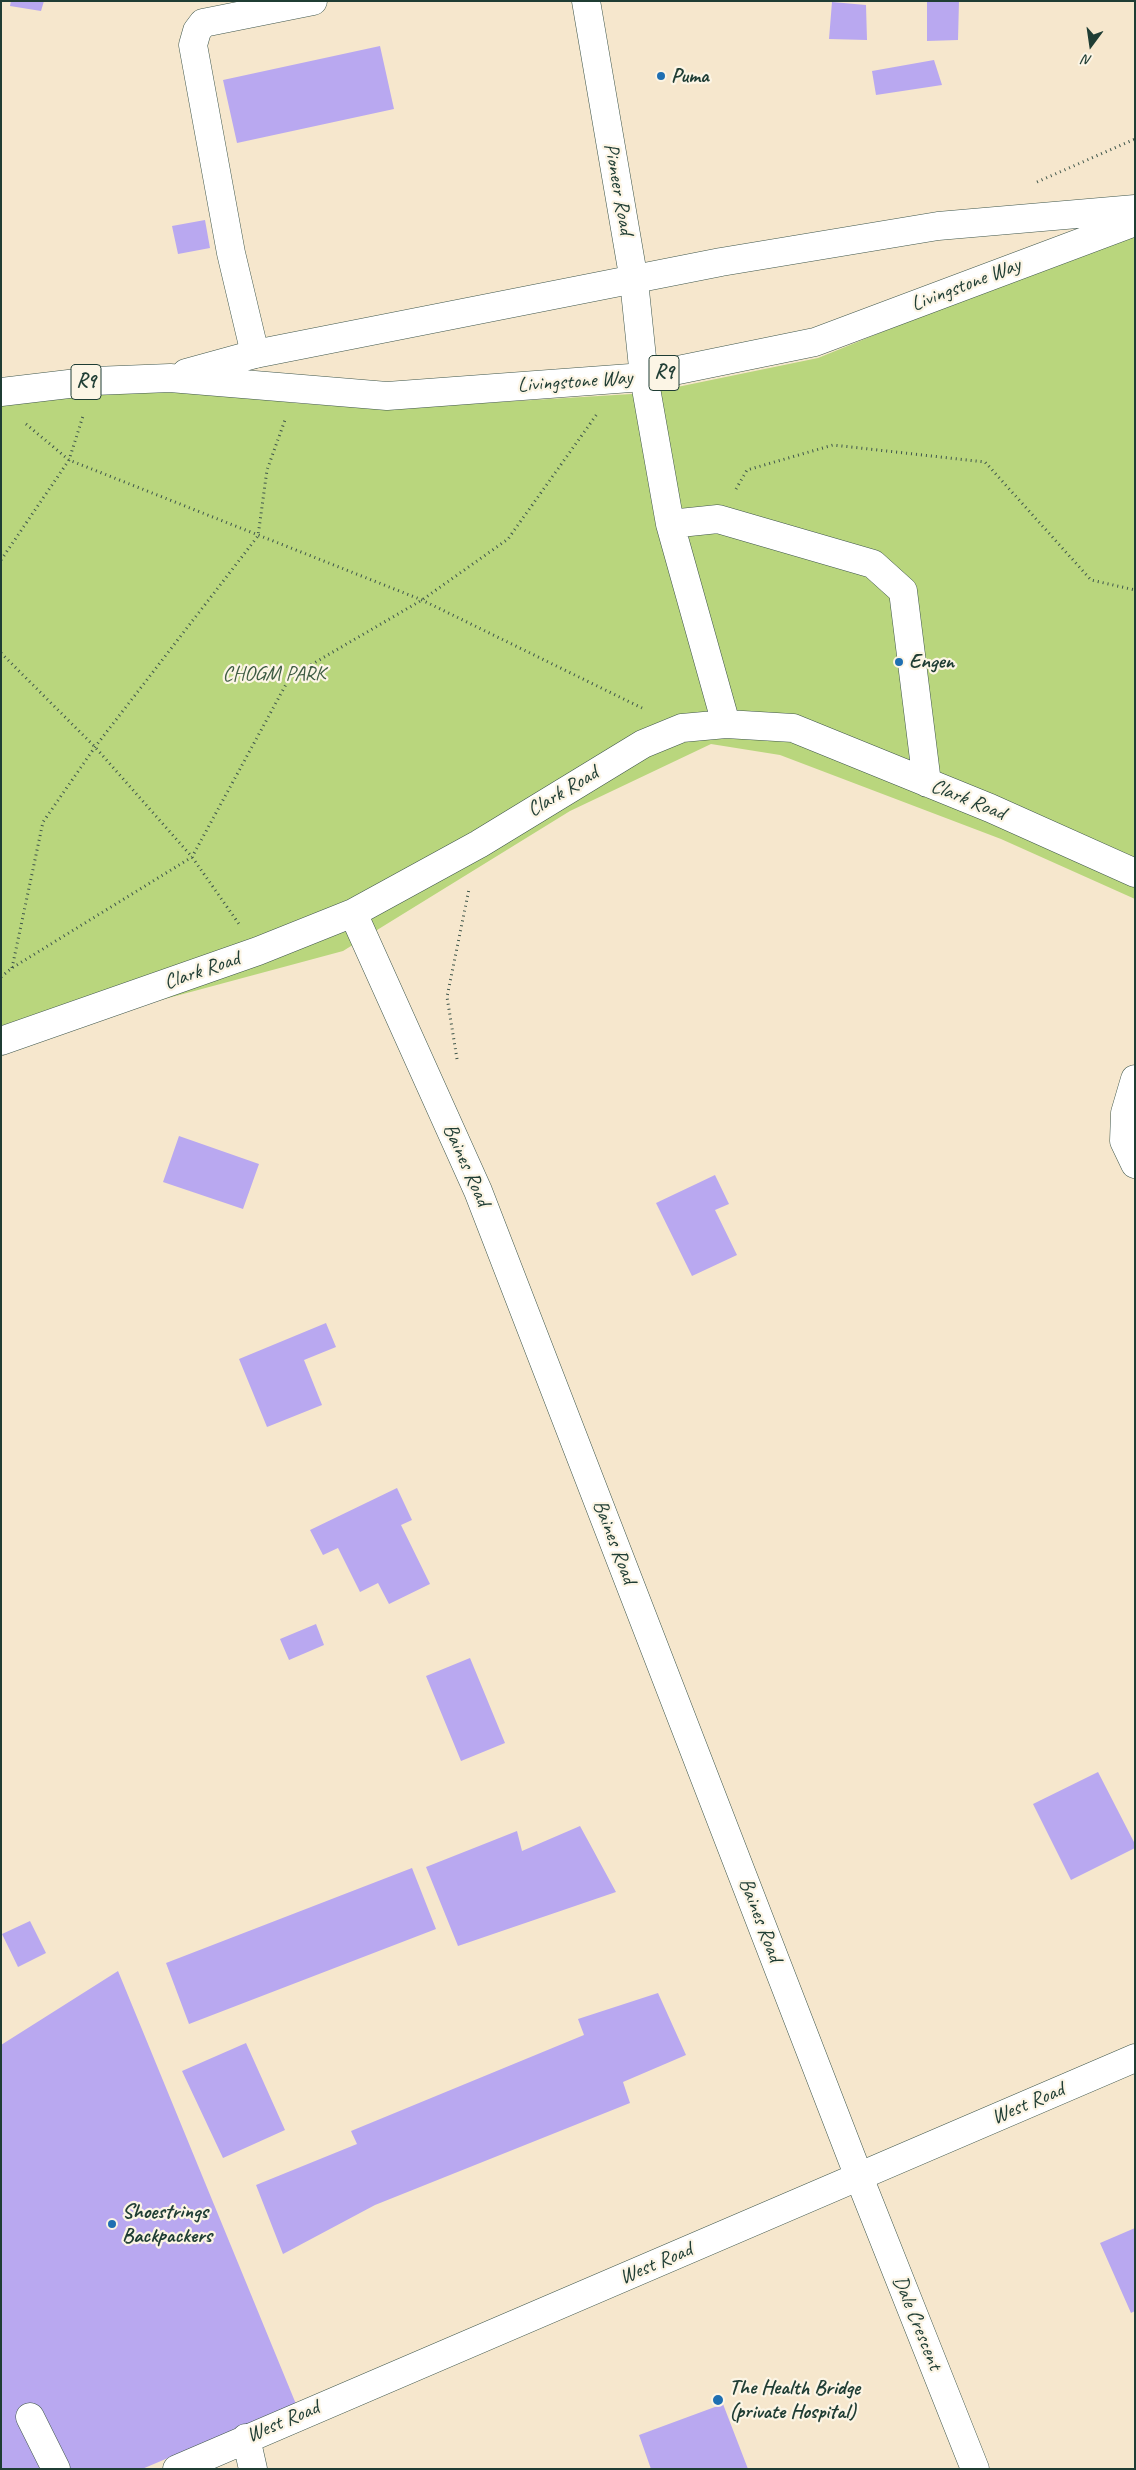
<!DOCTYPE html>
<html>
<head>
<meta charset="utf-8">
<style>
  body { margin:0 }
  #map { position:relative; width:1136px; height:2470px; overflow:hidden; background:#f6e7cd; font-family:Caveat,sans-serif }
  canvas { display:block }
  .frame { position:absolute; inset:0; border:2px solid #1f3d34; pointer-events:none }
  .north { position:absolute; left:1066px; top:20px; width:50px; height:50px; -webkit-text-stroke:4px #fcf5e5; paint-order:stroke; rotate:194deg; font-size:14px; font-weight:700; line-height:20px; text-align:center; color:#1f3d34 }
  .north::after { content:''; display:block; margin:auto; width:18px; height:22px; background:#1f3d34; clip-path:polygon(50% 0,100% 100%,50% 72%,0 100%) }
</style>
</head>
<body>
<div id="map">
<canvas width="1136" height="2470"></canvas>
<div class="frame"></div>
<div class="north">N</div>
</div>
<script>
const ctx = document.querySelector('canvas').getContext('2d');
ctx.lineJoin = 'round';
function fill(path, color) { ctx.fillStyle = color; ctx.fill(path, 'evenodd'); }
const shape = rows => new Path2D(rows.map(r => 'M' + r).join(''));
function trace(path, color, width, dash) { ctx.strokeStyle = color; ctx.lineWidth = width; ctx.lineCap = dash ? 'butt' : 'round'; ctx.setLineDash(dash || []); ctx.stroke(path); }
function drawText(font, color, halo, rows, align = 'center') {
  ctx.font = font + ' Caveat,sans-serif'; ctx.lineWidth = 4.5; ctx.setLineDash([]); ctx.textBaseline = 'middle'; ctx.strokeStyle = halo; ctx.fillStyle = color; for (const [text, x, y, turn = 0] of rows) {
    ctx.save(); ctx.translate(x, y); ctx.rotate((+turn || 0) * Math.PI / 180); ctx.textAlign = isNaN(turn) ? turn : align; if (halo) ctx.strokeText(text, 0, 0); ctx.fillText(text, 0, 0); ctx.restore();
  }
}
fill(shape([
  [1135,229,1135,899,1001,839,780,755,711,744,570,811,343,951,1,1043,1,403,175,383,294,403,385,409,648,393,818,358]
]), '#b9d67d');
fill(shape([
  [11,1,44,1,41,11,10,6],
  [927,1,959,1,958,40,927,41],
  [832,2,866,5,867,40,829,39],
  [380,46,394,109,237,143,223,80],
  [934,60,942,85,876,95,872,71],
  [205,220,210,248,178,254,172,226],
  [179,1136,259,1164,243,1209,163,1182],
  [715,1175,729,1204,715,1210,737,1255,692,1276,656,1203],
  [326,1323,336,1347,304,1360,322,1405,267,1427,239,1359],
  [397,1488,412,1520,401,1525,430,1584,389,1604,378,1583,360,1592,338,1548,323,1555,310,1530],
  [316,1624,324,1645,289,1660,280,1639],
  [470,1658,505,1743,461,1761,426,1676],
  [1098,1772,1135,1844,1135,1848,1071,1880,1033,1804],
  [580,1826,616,1892,458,1946,426,1867,517,1831,522,1851],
  [412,1868,436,1929,189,2024,166,1963],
  [30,1921,46,1953,18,1967,2,1934],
  [118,1971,296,2404,142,2469,1,2469,1,2045],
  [658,1993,686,2055,623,2082,630,2103,375,2205,283,2254,256,2185,357,2144,351,2131,584,2035,578,2019],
  [246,2043,285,2130,223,2158,182,2071],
  [1135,2228,1135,2311,1131,2313,1100,2243],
  [723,2404,748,2469,651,2469,639,2435]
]), '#b9a8f0');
const minor = shape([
  [586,1,634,281,644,377,670,524,726,724],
  [255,354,231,253,193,45,197,31,203,23,313,1],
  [670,524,718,519,873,564,903,591,927,783],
  [353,913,478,1191,859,2177,975,2469],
  [1,1041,258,951,353,913,479,844,643,744,682,728,726,724,793,728,990,808,1135,873],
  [1135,1079,1125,1113,1124,1141,1135,1164],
  [30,2417,56,2469],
  [246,2438,253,2469],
  [177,2469,1135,2058]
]);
const highway = shape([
  [186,373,255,354,721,262,938,226,1135,209],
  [1,392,94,381,170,378,387,396,644,377,815,342,1135,222]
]);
trace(minor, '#3f564b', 29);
trace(highway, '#3f564b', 29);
trace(shape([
  [1037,182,1135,139],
  [26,424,69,460,422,600,642,708],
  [736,489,747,470,833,445,985,462,1091,580,1135,590],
  [1,560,69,460,83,416],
  [1,653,95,747,192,857,239,924],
  [12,968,43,822,95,747,258,536,267,470,285,420],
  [1,977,12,968,192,857,290,677,422,600,508,539,597,414],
  [457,1059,447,997,469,889]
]), '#3f564b', 3, [1, 4]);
trace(minor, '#fff', 28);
trace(highway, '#fff', 28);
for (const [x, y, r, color] of [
  [661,76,5,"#1f6fb2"],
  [899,662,5,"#1f6fb2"],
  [112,2224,5,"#1f6fb2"],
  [718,2400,6,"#1f6fb2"]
]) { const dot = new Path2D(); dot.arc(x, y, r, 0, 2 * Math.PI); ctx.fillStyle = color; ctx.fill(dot); trace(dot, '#fcf5e5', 2); }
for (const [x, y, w] of [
  [664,373,30],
  [86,382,30]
]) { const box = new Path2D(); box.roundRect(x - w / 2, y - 17.5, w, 35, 4); ctx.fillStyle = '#fcf5e5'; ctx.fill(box); trace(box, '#1f3d34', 1); }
drawText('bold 20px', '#1f3d34', null, [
  ["R9",664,373],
  ["R9",86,382]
]);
drawText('bold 21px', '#1f3d34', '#fcf5e5', [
  ["Puma",671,76],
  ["Engen",909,662],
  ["Shoestrings",122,2212],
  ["Backpackers",122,2236],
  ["The Health Bridge",729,2388],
  ["(private Hospital)",729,2412]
], 'left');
drawText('21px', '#1f3d34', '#fcf5e5', [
  ["Pioneer Road",618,189,80],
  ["Livingstone Way",966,285,-21],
  ["Livingstone Way",575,382,-4],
  ["Clark Road",563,792,-31],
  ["Clark Road",968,800,22],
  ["Clark Road",202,971,-19],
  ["Baines Road",466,1165,66],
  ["Baines Road",614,1542,69],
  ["Baines Road",760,1920,69],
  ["West Road",1028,2104,-23],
  ["West Road",656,2264,-23],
  ["Dale Crescent",917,2323,68],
  ["West Road",283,2422,-23]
]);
drawText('21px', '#3e5c43', '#fcf5e5', [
  ["CHOGM PARK",274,674]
]);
</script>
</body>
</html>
